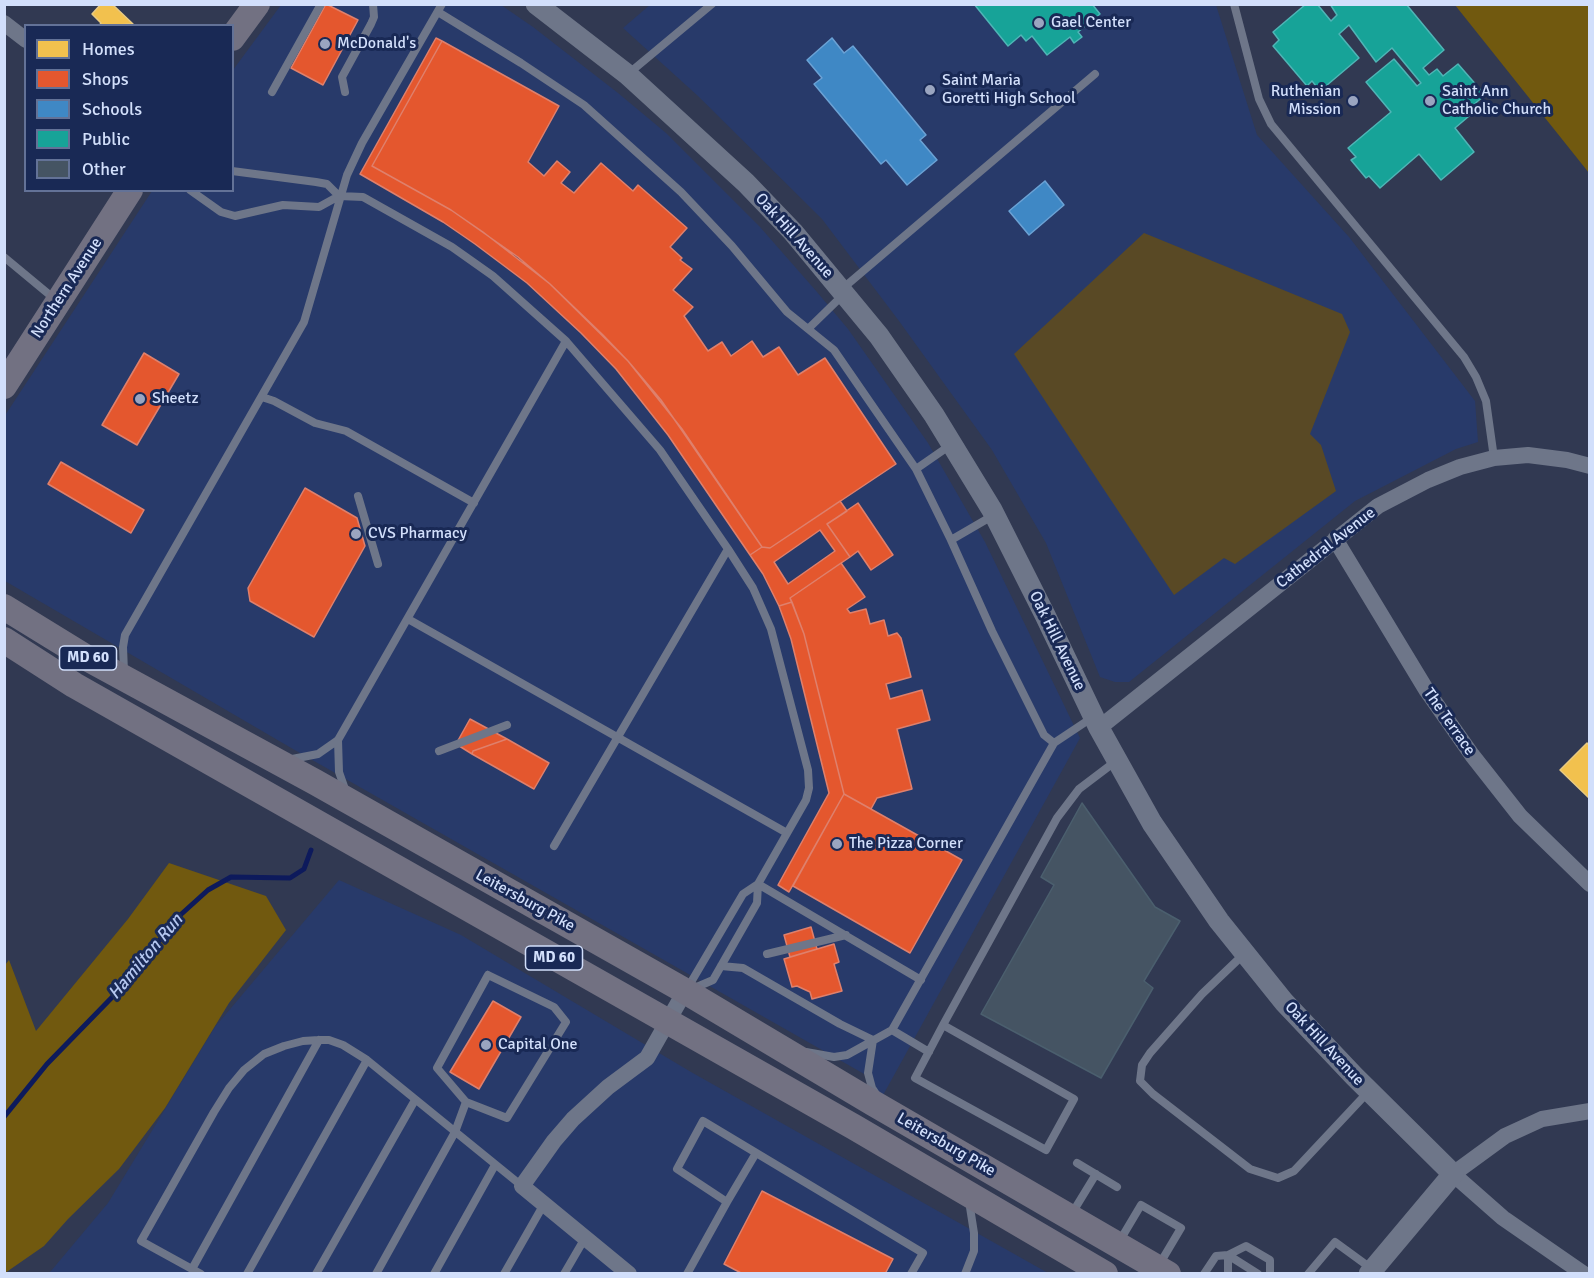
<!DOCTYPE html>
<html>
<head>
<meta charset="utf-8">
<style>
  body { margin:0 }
  #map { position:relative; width:1594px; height:1278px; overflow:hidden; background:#313952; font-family:Signika,sans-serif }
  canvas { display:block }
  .frame { position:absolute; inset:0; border:6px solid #d2dffb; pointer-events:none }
  .legend { position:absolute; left:24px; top:24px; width:210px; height:168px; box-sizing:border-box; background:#192955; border:2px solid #637297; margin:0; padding:8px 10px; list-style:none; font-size:18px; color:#d2dffb }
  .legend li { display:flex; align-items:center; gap:12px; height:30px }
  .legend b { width:30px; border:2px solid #637297 }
</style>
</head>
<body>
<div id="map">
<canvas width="1594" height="1278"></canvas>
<div class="frame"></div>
<ul class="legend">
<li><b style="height:16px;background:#f2c14e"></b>Homes</li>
<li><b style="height:16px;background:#e4572e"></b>Shops</li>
<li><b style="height:16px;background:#3f88c5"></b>Schools</li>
<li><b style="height:16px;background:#17a398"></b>Public</li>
<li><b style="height:16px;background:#455463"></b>Other</li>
</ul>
</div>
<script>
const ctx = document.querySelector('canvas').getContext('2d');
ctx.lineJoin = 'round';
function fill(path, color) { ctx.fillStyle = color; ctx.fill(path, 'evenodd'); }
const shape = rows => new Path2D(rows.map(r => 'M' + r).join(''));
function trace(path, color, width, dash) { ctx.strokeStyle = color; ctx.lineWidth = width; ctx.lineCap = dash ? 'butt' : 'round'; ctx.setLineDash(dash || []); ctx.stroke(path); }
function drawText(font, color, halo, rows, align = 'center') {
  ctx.font = font + ' Signika,sans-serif'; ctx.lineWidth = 6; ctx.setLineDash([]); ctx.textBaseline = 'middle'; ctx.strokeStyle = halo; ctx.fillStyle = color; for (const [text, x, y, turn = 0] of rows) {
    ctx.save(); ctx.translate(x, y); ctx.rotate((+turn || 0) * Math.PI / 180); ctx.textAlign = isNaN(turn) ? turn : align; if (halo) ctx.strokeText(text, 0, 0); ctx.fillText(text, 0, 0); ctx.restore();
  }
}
fill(shape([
  [651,4,1216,5,1257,135,1349,237,1475,401,1478,442,1456,449,1355,501,1129,682,1115,682,1100,677,1046,543,992,450,899,321,822,219,698,96,623,28],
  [281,5,501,5,533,27,618,93,666,133,760,227,817,292,848,329,928,443,985,542,1080,738,882,1097,878,1093,873,1079,293,749,5,581,4,417,152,191,232,190,233,70],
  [339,880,461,935,691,1072,1048,1273,47,1274,51,1271,108,1203,215,1027]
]), '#283a6a');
fill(shape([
  [1144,233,1342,314,1350,332,1310,434,1321,445,1336,491,1235,564,1224,558,1174,595,1014,354]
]), '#594925');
fill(shape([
  [1455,5,1589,5,1589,173],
  [169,863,266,896,286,930,229,1003,165,1108,119,1169,68,1219,44,1246,5,1273,5,965,9,960,36,1031,128,919]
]), '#71590f');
const homes = shape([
  [101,4,112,4,133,24,99,26,101,23,92,14,101,4],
  [1587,743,1590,746,1590,799,1560,770,1587,743]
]);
fill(homes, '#f2c14e');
trace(homes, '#e8ca82', 1.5);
const shops = shape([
  [326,4,358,20,323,85,291,68,326,4],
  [436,38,442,41,372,166,451,210,518,257,550,284,628,361,682,429,762,547,750,555,668,435,616,369,581,333,527,283,475,244,443,222,360,174,436,38],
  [442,41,559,106,528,162,544,176,557,161,570,172,561,183,574,193,601,163,633,191,638,185,687,228,670,247,682,258,680,260,692,269,673,290,693,307,684,316,708,351,722,342,731,356,752,341,763,357,779,347,798,375,825,358,896,464,770,548,762,547,661,400,628,361,603,335,550,284,483,232,451,210,372,166,442,41],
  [144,353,179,374,137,445,102,425,144,353],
  [61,462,144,510,131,533,48,484,61,462],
  [305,488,357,518,365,546,314,637,250,601,248,588,305,488],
  [840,501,847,511,827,524,850,557,790,598,792,602,779,606,763,574,750,555,762,547,770,548,840,501],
  [820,530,835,551,788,584,774,562,820,530],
  [858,503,893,555,871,570,858,551,850,557,827,524,858,503],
  [841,563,865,597,847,609,850,613,866,609,870,624,884,620,888,636,897,633,901,638,911,677,886,684,890,699,922,690,930,720,897,729,912,789,877,798,871,809,844,794,804,634,790,598,841,563],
  [792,602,804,634,844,794,789,892,778,885,829,793,791,639,779,606,792,602],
  [470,719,507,739,473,751,472,754,456,744,470,719],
  [507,739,549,763,534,789,472,754,473,751,507,739],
  [844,794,962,860,910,953,793,886,844,794],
  [811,927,817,949,790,957,784,935,811,927],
  [834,944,839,962,834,964,842,991,812,999,810,992,797,986,792,987,784,959,834,944],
  [493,1001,521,1017,479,1089,450,1072,493,1001],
  [762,1191,893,1259,885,1274,743,1274,724,1264,762,1191]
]);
fill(shops, '#e4572e');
trace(shops, '#df806c', 1.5);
const schools = shape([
  [832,38,844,53,853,46,926,135,920,140,937,160,907,185,886,160,881,164,814,84,822,78,807,60,832,38],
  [1045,181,1064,205,1029,235,1009,211,1045,181]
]);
fill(schools, '#3f88c5');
trace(schools, '#6ba2d5', 1.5);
const public = shape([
  [974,4,1092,4,1100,14,1078,32,1082,37,1074,43,1070,37,1047,55,1032,36,1026,41,1021,35,1008,46,974,4],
  [1306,4,1317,4,1331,21,1337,15,1330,4,1406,4,1444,50,1423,68,1429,75,1437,69,1443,76,1458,64,1485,95,1471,107,1475,111,1455,128,1474,152,1441,180,1419,154,1380,188,1369,176,1366,178,1351,160,1356,157,1348,148,1391,112,1366,82,1394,59,1417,86,1421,83,1392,48,1376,62,1349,25,1339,34,1359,58,1320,91,1312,81,1307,86,1273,46,1279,40,1273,32,1306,4]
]);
fill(public, '#17a398');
trace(public, '#4fb5b6', 1.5);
trace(shape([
  [4,1117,47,1064,126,983,177,918,208,890,231,877,290,878,304,869,311,850]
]), '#0d1a5c', 5);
const building = shape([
  [1082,803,1155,907,1180,921,1144,981,1153,988,1101,1078,981,1014,1054,885,1041,877,1082,803]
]);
fill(building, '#455463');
trace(building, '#4b5f6e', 1.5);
trace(shape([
  [1234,4,1259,99,1271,124,1464,357,1476,377,1486,401,1494,458],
  [438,12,521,63,584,105,681,192,732,246,787,312,834,350,916,469,951,540,992,631,1044,735,1054,743],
  [628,74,712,4],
  [272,92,321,4],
  [345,92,342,77,371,24,374,17,373,4],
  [232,171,316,182,327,184,339,196],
  [190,190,221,212,235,216,283,205,319,207,339,196,363,197,452,247,493,276,566,341,660,450,728,549,753,588,771,629,808,770,809,788,806,800,758,884,757,903,713,980,692,989],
  [4,257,57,301],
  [842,289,1095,74],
  [808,329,844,294],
  [262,397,274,401,315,423,346,431,474,503],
  [916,469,952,444],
  [358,496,378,564],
  [951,540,994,515],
  [408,619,787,833],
  [124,672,123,647,125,635,304,322,347,175,362,143,442,4],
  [338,740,339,772,346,792],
  [439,751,507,725],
  [287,760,318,754,338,740,566,341],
  [554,846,728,549],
  [758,884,921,980],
  [1245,953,1202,994,1150,1053,1142,1065,1140,1081,1153,1094,1250,1169,1278,1178,1294,1171,1369,1091],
  [767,954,846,935],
  [721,966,743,968,840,1024,873,1040],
  [488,975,554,1007,566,1022,507,1118,466,1102,437,1068,488,975],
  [687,989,743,894,758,884],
  [943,1025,1074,1099,1046,1150,915,1078,943,1025,1057,818,1079,789,1116,761],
  [892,1030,929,1052],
  [873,1040,868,1073,872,1088,878,1097],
  [806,1052,834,1057,847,1055,892,1030,1054,743,1093,717],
  [1077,1163,1117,1187],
  [727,1202,756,1153],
  [1071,1215,1096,1174],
  [1119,1242,1141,1205,1181,1228,1159,1265],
  [192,1269,319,1040],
  [201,1274,141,1241,214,1112,229,1088,244,1070,264,1054,284,1046,303,1041,319,1040,329,1040,343,1045,367,1060,522,1186],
  [247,1274,367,1060],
  [316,1274,415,1100],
  [376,1274,455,1132,466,1102],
  [434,1274,495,1165],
  [504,1274,544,1204],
  [564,1274,585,1238],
  [687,1274,727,1202,677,1169,703,1121,923,1253,911,1274],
  [965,1274,974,1251,974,1233,969,1201],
  [1204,1274,1216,1256,1228,1255,1258,1274],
  [1228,1274,1228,1255,1246,1246,1270,1260,1270,1274],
  [1308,1274,1335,1242,1372,1269]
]), '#6e7689', 8);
trace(shape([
  [4,23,26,40],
  [1335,539,1427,691,1472,755,1520,816,1590,884],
  [1099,728,1378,506,1428,480,1460,467,1494,458,1528,455,1567,460,1590,466],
  [629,1274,522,1186,554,1141,573,1119,608,1087,647,1058,685,991],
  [1584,1274,1503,1218,1453,1174,1505,1136,1542,1119,1590,1111]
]), '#6e7689', 16);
trace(shape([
  [536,4,628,75,746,183,793,232,879,336,934,415,992,510,1045,615,1099,728,1152,823,1219,921,1284,1002,1354,1076,1453,1174,1369,1274]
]), '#6e7689', 21);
trace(shape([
  [232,38,257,4],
  [4,386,130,190],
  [4,607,87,658,315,782,685,991,873,1103,1168,1274],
  [4,640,74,685,854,1127,1105,1274]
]), '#727182', 26);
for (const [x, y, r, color] of [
  [1039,23,6,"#9aa5c0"],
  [325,44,6,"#9aa5c0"],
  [930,90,6,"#9aa5c0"],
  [1353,101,6,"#9aa5c0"],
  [1430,101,6,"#9aa5c0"],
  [140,399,6,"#9aa5c0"],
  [356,534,6,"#9aa5c0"],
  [837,844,6,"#9aa5c0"],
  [486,1045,6,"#9aa5c0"]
]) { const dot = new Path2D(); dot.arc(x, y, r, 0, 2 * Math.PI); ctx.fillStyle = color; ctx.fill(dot); trace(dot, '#192955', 2); }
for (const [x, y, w] of [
  [88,658,57],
  [554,958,57]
]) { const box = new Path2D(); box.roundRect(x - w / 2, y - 12, w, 24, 4.5); ctx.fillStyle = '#192955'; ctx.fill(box); trace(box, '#d2dffb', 1.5); }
drawText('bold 15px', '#d2dffb', null, [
  ["MD 60",88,658],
  ["MD 60",554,958]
]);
drawText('16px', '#d2dffb', '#192955', [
  ["Gael Center",1051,23],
  ["McDonald's",337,44],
  ["Saint Maria",942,81],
  ["Goretti High School",942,99],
  ["Ruthenian",1341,92,"right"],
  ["Mission",1341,110,"right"],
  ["Saint Ann",1442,92],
  ["Catholic Church",1442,110],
  ["Sheetz",152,399],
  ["CVS Pharmacy",368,534],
  ["The Pizza Corner",849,844],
  ["Capital One",498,1045]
], 'left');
drawText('16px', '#d2dffb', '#192955', [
  ["Oak Hill Avenue",794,236,48],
  ["Northern Avenue",67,288,-57],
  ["Cathedral Avenue",1326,548,-38],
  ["Oak Hill Avenue",1057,641,64],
  ["The Terrace",1449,722,55],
  ["Leitersburg Pike",525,901,29],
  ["Oak Hill Avenue",1324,1044,47],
  ["Leitersburg Pike",946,1145,30]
]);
drawText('italic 18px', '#b5c7f0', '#192955', [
  ["Hamilton Run",146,957,-50]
]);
</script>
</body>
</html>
